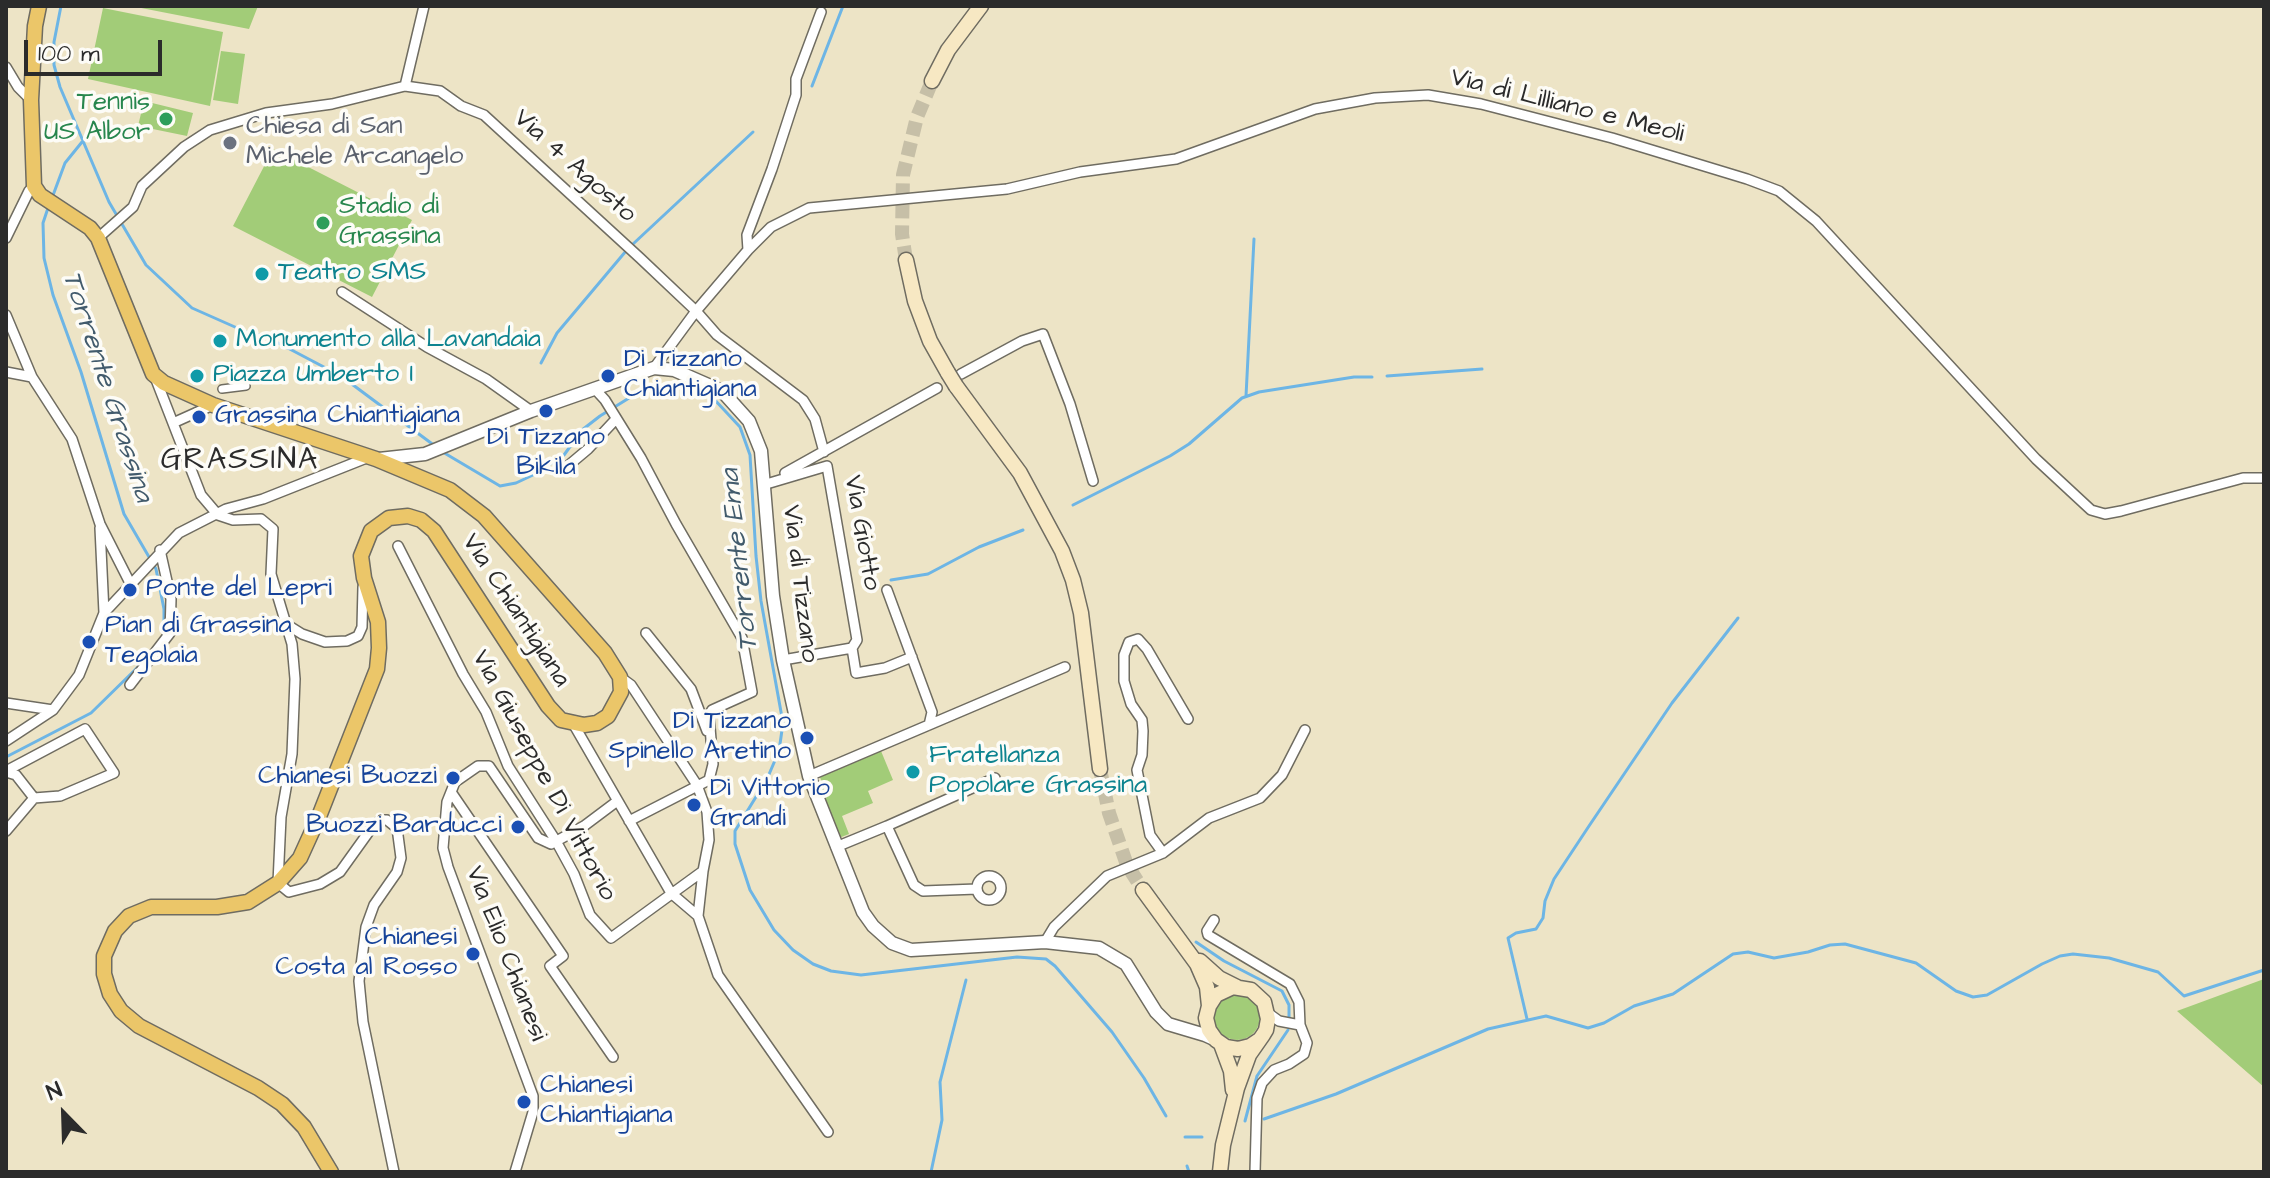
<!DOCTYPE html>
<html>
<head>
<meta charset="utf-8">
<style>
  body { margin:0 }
  #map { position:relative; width:2270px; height:1178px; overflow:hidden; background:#ede4c6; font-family:"Architects Daughter",sans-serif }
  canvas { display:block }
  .frame { position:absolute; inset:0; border:8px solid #2b2b2b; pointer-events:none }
  .north { position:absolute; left:24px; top:1074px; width:80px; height:80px; -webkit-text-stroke:6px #fdfcf7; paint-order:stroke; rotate:337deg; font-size:22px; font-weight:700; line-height:32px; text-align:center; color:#2b2b2b }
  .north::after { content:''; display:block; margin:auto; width:28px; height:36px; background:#2b2b2b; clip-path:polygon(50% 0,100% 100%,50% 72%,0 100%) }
  .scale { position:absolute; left:24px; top:40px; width:138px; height:36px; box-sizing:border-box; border:4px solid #2b2b2b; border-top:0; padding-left:10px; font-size:24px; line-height:28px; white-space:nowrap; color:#2b2b2b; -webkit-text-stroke:6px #fdfcf7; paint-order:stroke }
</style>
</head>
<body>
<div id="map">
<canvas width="2270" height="1178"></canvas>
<div class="frame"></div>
<div class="north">N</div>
<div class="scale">100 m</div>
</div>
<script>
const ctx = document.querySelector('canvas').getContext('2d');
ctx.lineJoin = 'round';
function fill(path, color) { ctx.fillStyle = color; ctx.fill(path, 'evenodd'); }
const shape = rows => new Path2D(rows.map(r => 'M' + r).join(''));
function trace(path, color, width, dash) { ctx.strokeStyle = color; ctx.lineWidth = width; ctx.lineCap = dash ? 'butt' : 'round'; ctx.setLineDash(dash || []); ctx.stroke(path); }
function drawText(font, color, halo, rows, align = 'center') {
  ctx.font = font + ' "Architects Daughter",sans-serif'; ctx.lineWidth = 7; ctx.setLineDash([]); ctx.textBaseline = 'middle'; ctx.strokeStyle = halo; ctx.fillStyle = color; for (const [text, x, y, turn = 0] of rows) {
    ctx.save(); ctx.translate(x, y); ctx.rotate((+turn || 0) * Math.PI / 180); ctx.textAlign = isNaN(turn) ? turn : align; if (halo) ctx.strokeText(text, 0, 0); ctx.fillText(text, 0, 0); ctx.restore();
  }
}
fill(shape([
  [131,6,258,6,249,29],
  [103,8,223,32,210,106,88,79],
  [221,51,245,54,238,104,213,100],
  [144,101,193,113,187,136,138,126],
  [273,149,412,220,372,297,233,226],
  [881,751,893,780,868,791,873,803,842,816,849,834,839,838,817,785,822,783,820,777],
  [2264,979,2264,1087,2177,1011],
  '1214 1017a23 23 0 1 1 46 0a23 23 0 1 1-46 0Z'
]), '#a2cc78');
trace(shape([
  [61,6,54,42,54,65,60,87,109,202,146,265,192,308,253,335,263,335,341,376,435,446],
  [812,86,843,6],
  [52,198,65,163,82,142],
  [49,205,43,223,44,258,53,295,81,372,124,514,156,569,164,609,164,634],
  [633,244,753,132],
  [541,363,557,333,626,251],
  [1387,376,1482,369],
  [1246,396,1254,239],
  [441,451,500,486,516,483,533,475,564,455,582,430,600,416,642,390,673,385,713,398,740,427,750,455,756,556,761,601,783,723,779,751,767,779,735,831,735,844,750,890,774,930,793,950,813,964,831,971,861,975,1017,957,1046,959,1055,966,1112,1032,1144,1078,1166,1116],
  [1073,505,1170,456,1189,444,1242,398,1259,392,1354,377,1372,377],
  [891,580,928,574,979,547,1023,530],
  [6,757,91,713,140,665],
  [1196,942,1224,961,1282,991,1289,1005,1289,1018],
  [1527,1019,1508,938,1516,933,1536,929,1543,918,1545,901,1554,879,1589,826,1672,703,1738,618],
  [1264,1119,1336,1094,1488,1029,1546,1016,1588,1028,1604,1023,1634,1006,1673,994,1733,954,1748,952,1774,958,1808,952,1830,945,1845,944,1916,963,1956,991,1973,997,1987,995,2042,964,2060,956,2073,954,2109,958,2158,972,2184,996,2264,970],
  [1245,1121,1257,1076,1288,1030],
  [1185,1137,1202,1137],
  [1187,1166,1189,1172],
  [931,1172,942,1120,940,1082,966,980]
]), '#6db5e5', 3);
trace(shape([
  [906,260,902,234,903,175,917,117,932,81],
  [1100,769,1109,813,1127,865,1143,890]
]), '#c6bfa7', 14, [14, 7]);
const pedestrian = shape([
  [222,389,246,386]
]);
const minor = shape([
  [6,67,18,87,31,100],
  [405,86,424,6],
  [6,238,29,191,34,186],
  [98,238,133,207,142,186,184,147,210,130,266,113,332,104,405,86,440,91,461,106,484,115,640,258,696,311,717,335,803,400,815,419,824,452],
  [748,250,747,235,772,169,796,95,796,79,821,12],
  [342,292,427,347,486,379,531,411],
  [6,315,32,377,72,439,100,524,130,583],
  [654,368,696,311,748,250,771,227,809,208,1007,189,1080,172,1176,159,1315,109,1375,98,1428,95,1481,104,1612,138,1747,179,1779,191,1816,221,2036,459,2091,510,2105,514,2121,511,2243,478,2264,478],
  [6,372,32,377],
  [961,374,1022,341,1043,334,1070,404,1093,481],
  [155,377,201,495,218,515,233,520,261,519,273,529,271,574,292,644,295,679,292,754,281,817,278,883,289,892,320,884,340,872,373,826,381,820,387,820,397,828,401,858,397,872,374,905,366,927,359,981,363,1022,394,1172],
  [594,388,605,400,641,458,676,524,742,638,752,692,712,710,709,715,713,764,709,780,629,821],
  [173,423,213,405],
  [563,470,588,449,616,419],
  [785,473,937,388],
  [763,485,827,466,857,640,852,648,856,673,885,668,912,657],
  [100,528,104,613],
  [398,546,463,674,486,712,508,766,556,841,574,874,590,915,611,938,703,871,709,840,707,812,697,785,631,685,620,677],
  [887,590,932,712,929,725],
  [286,624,302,634,325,642,347,641,358,636,362,627,363,587],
  [646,633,691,689,707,731],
  [783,660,852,648],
  [130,685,170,633,171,599,160,550],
  [6,703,53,710],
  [574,725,671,893,698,916,718,975,828,1132],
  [6,741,53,710,79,675,104,613,179,533,226,509,263,499,369,457],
  [6,771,85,729,114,773,60,796,34,798,16,775,6,772],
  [809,776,1065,667],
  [451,792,563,956,550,966,613,1057],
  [887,826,995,778],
  [6,831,34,798],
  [836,847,887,826,914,885,923,891,977,889],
  [1163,853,1150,835,1137,770,1142,755,1143,731,1142,720,1131,704,1124,681,1124,655,1129,642,1138,639,1147,649,1188,719],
  '977 888a12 12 0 1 1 24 0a12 12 0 1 1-24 0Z',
  [698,916,703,871],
  [1214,920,1207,931,1208,935,1290,984,1299,1002,1300,1025,1307,1043,1304,1054,1289,1064,1274,1070,1262,1083,1257,1098,1255,1172],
  [1045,942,1054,927,1107,876,1163,853,1209,818,1260,798,1282,775,1305,730],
  [1268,1013,1279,1021,1300,1025],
  [515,1172,533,1112,533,1096,448,867,443,848,447,802,455,782,478,766,489,766,538,838,551,844,584,826,616,802]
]);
const tertiary = shape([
  [379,459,425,454,531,411,654,368,674,370,722,391,749,421,761,451,773,596,783,660,809,776,863,912,873,926,892,943,911,950,1045,942,1099,948,1126,964,1156,1012,1168,1024,1205,1035,1216,1040]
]);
const secondary = shape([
  [932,81,948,50,981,6],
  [906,260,915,301,930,341,948,373],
  [956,386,1020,473,1062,551,1073,580,1081,613,1100,769],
  [1143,890,1197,964,1207,987,1209,1006],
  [1200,961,1219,978,1237,987],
  [1221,1044,1231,1071,1233,1090],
  [1220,1172,1223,1145,1237,1088,1249,1055,1263,1035,1266,1030,1268,1019,1264,1002,1251,990,1233,987,1216,995,1209,1006,1206,1018,1209,1030,1216,1040,1226,1047,1238,1049,1250,1046,1259,1040]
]);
const primary = shape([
  [39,6,35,26,31,100,34,186,40,195,90,228,98,238,153,374,164,383,213,405,376,459,450,490,484,516,605,653,620,677,621,692,608,716,597,723,584,725,561,720,548,706,434,531,421,520,408,516,389,518,371,531,361,556,364,578,378,622,379,648,377,669,320,814,300,858,278,883,248,902,217,907,151,907,129,916,115,931,104,956,104,974,110,994,121,1011,139,1026,258,1088,282,1104,304,1127,331,1172]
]);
trace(pedestrian, '#6f6c61', 10);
trace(minor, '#6f6c61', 12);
trace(tertiary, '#6f6c61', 15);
trace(secondary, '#6f6c61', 17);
trace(primary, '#6f6c61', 17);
trace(pedestrian, '#fff', 7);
trace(minor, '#fff', 9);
trace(tertiary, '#fff', 12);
trace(secondary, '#f7e8c3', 14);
trace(primary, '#ebc669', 14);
const secondaryBridge = shape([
  [948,373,956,386]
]);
trace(secondaryBridge, '#6f6c61', 17, []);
trace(secondaryBridge, '#f7e8c3', 14);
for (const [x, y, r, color] of [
  [166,119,8,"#2e9e5b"],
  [230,143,8,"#6b7280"],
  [323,223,8,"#2e9e5b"],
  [262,274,8,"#0f9aa8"],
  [220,341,8,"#0f9aa8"],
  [197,376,8,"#0f9aa8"],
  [608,376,8,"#1a4fb4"],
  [546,411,8,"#1a4fb4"],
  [199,417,8,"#1a4fb4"],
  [130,590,8,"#1a4fb4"],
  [89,642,8,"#1a4fb4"],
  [807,738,8,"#1a4fb4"],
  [913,772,8,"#0f9aa8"],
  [453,778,8,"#1a4fb4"],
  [694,805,8,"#1a4fb4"],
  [518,827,8,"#1a4fb4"],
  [473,954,8,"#1a4fb4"],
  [524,1102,8,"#1a4fb4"]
]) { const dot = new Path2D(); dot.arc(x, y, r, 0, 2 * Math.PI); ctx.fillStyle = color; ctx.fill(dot); trace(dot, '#fdfcf7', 3); }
drawText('26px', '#27864d', '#fdfcf7', [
  ["Tennis",150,104],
  ["US Albor",150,134],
  ["Stadio di",339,208,"left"],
  ["Grassina",339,238,"left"]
], 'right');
drawText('26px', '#2b2b2b', '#fdfcf7', [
  ["Via di Lilliano e Meoli",1567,107,14],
  ["Via 4 Agosto",574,167,42],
  ["Via Giotto",861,533,80],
  ["Via di Tizzano",799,584,83],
  ["Via Chiantigiana",515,611,57],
  ["Via Giuseppe Di Vittorio",543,776,62],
  ["Via Elio Chianesi",505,954,69]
]);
drawText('26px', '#5b616d', '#fdfcf7', [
  ["Chiesa di San",246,128],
  ["Michele Arcangelo",246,158]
], 'left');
drawText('26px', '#0d838f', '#fdfcf7', [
  ["Teatro SMS",278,274],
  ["Monumento alla Lavandaia",236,341],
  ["Piazza Umberto I",213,376],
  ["Fratellanza",929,757],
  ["Popolare Grassina",929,787]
], 'left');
drawText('26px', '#164399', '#fdfcf7', [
  ["Di Tizzano",624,361],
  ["Chiantigiana",624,391],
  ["Grassina Chiantigiana",215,417],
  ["Di Tizzano",546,439,"center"],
  ["Bikila",546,469,"center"],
  ["Ponte del Lepri",146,590],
  ["Pian di Grassina",105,627],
  ["Tegolaia",105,657],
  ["Di Tizzano",791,723,"right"],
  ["Spinello Aretino",791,753,"right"],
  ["Chianesi Buozzi",437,778,"right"],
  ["Di Vittorio",710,790],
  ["Grandi",710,820],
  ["Buozzi Barducci",502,827,"right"],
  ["Chianesi",457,939,"right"],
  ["Costa al Rosso",457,969,"right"],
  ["Chianesi",540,1087],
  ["Chiantigiana",540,1117]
], 'left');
drawText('italic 28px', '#425b6c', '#fdfcf7', [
  ["Torrente Grassina",106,387,72],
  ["Torrente Ema",741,560,-96]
]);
ctx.letterSpacing = '2px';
drawText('30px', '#2b2b2b', '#fdfcf7', [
  ["GRASSINA",240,462]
]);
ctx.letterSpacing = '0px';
</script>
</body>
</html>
